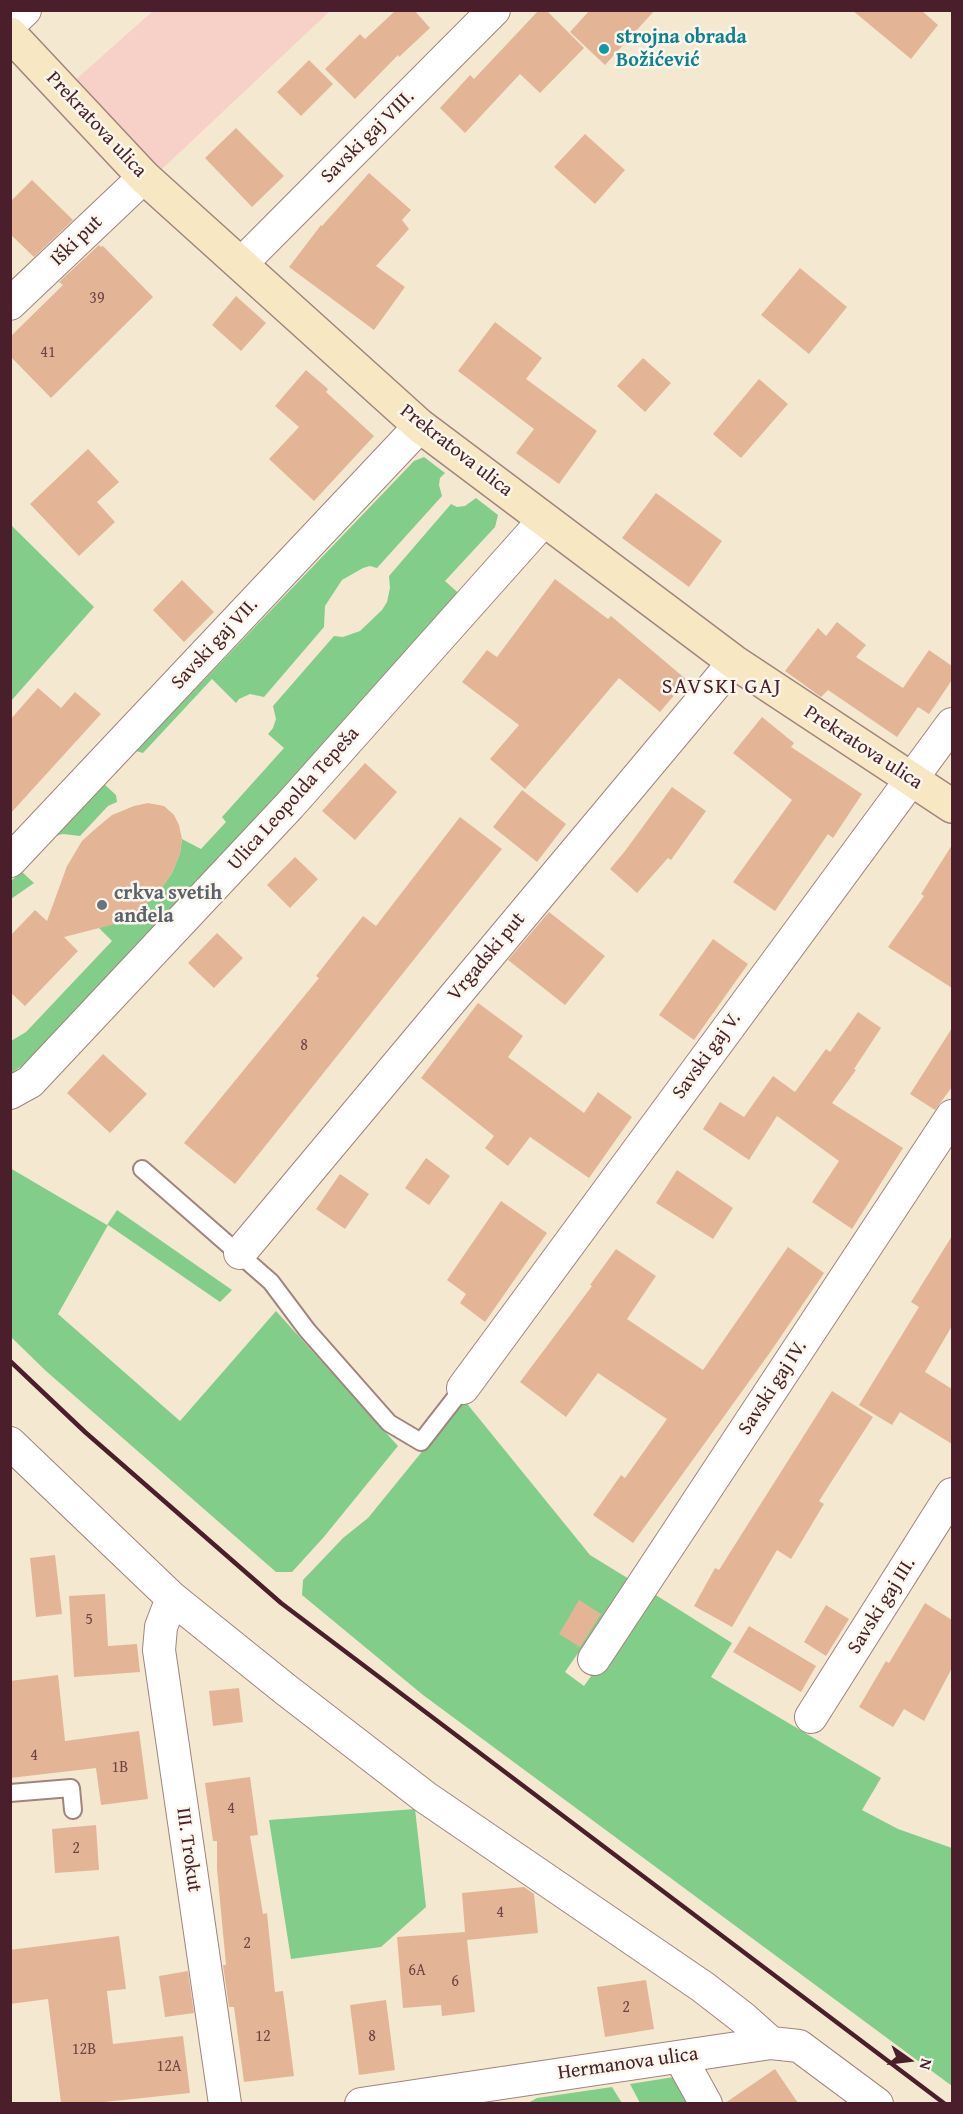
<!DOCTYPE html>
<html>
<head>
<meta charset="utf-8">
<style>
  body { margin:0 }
  #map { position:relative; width:963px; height:2114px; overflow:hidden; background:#f5e8d0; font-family:"Gentium Book Plus",serif }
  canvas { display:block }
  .frame { position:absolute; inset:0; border:12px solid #4a1f2b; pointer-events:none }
  .north { position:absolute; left:879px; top:2030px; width:60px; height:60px; -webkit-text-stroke:4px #fbf7ec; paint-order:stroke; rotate:104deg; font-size:16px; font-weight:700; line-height:24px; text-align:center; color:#4a1f2b }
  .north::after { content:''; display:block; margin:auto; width:21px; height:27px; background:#4a1f2b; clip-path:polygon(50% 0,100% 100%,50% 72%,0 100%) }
</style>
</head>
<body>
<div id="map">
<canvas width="963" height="2114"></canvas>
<div class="frame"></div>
<div class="north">N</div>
</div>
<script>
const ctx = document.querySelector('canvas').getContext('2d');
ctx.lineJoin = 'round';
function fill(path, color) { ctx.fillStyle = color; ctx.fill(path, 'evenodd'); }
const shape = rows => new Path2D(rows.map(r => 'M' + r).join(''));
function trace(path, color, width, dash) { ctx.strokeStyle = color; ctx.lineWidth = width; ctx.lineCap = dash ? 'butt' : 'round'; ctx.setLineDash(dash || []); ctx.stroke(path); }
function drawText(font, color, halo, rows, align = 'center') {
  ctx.font = font + ' "Gentium Book Plus",serif'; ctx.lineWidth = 5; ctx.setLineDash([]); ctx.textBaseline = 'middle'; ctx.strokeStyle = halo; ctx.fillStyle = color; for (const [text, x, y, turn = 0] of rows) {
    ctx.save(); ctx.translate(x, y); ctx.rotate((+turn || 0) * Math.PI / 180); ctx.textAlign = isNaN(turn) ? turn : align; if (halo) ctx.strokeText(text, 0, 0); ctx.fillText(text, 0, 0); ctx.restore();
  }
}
fill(shape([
  [153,11,330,11,161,170,73,82]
]), '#f7d1c7');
fill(shape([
  [424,457,445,473,440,478,439,485,442,496,377,568,370,566,363,568,342,580,325,606,324,627,264,697,250,694,239,699,236,703,212,679,143,753,136,751,414,461],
  [476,498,498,515,495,527,445,581,464,598,37,1056,11,1073,11,1041,26,1032,112,941,99,928,128,918,142,908,158,893,172,873,180,853,182,839,201,849,226,822,222,817,284,748,268,734,273,728,276,719,273,706,334,636,343,637,360,631,382,610,387,602,390,588,389,576,451,504,457,507,465,506],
  [11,525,94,607,11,701,10,525],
  [104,784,116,795,117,802,108,806,80,836,63,834,54,836],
  [21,871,34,883,11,899,10,882],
  [10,1168,107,1225,117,1210,232,1290,220,1302,108,1225,58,1314,180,1421,276,1311,398,1446,323,1538,292,1572,276,1572,46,1371,11,1337],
  [464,1400,590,1555,629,1579,565,1672,584,1686,651,1592,732,1643,711,1677,881,1778,862,1810,898,1829,952,1848,952,2086,423,1695,302,1595,303,1580,343,1538,368,1518],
  [415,1809,426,1907,381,1947,291,1959,269,1820],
  [674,2077,690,2103,640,2103,630,2084],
  [612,2087,622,2103,528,2103,537,2098]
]), '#83cd8a');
fill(shape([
  [396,10,414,10,430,28,399,57,398,55,355,99,325,69,360,34,365,39],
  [539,10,546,10,584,48,540,93,520,74,465,133,440,108,470,75,474,79],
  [590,10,655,10,605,65,570,32],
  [852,10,921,10,938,25,911,59],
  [309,60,333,84,301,116,277,92],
  [236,128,284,176,252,207,205,158],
  [585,134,625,170,595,204,554,167],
  [369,173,411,210,402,220,409,229,376,266,405,287,374,330,289,267,321,225,322,226],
  [32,180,73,220,34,257,10,234,10,202],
  [99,245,101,247,103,246,153,297,51,398,10,356,10,337,63,285,59,282],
  [800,268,847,307,809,354,761,315],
  [236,296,266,323,241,351,212,325],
  [495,322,542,358,526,379,597,431,559,484,516,453,534,429,458,371],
  [643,358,671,383,645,412,617,386],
  [306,370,328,389,326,392,374,436,314,501,269,459,299,427,275,406],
  [759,379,788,404,741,458,713,434],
  [88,449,119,482,97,502,115,522,79,556,30,504],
  [656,493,722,541,689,587,622,538],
  [555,579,608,619,611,616,687,680,660,712,619,678,525,789,490,759,519,725,462,682,487,650,497,657],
  [182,580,214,612,184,642,153,610],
  [837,622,866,645,856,657,903,688,929,650,952,666,952,680,929,714,918,707,897,737,828,690,821,697,785,671,818,628,826,636],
  [38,688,61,708,75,692,101,714,10,814,10,720],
  [762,717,794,743,791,747,862,794,833,838,828,834,775,911,733,882,792,800,733,753],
  [365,763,397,792,355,840,322,811],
  [672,787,706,811,671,860,668,858,637,893,610,869,625,851],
  [522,790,566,824,537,862,493,827],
  [148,803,164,806,174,815,179,825,182,839,180,853,172,873,158,893,142,908,128,918,115,924,64,937,78,951,25,1006,10,992,10,936,35,910,47,921,67,866,82,841,94,830,112,815,134,806],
  [460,817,502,849,235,1184,184,1143,319,978,316,976,363,916,376,926],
  [952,845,952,988,888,947,924,896,921,894],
  [295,857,318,879,290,908,267,885],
  [549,912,605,956,565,1005,508,960],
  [217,933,243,958,214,988,188,963],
  [713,939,748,964,694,1040,659,1015],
  [478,1003,523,1036,508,1057,584,1113,598,1092,632,1117,589,1178,530,1137,508,1166,485,1148,494,1136,421,1078],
  [858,1012,881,1028,854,1069,856,1070,832,1103,903,1148,852,1229,812,1202,839,1161,777,1116,749,1160,703,1129,720,1102,744,1117,773,1076,795,1092,826,1049,830,1052],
  [952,1028,952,1087,935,1110,910,1094],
  [103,1054,147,1094,110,1133,67,1093],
  [426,1158,450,1176,429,1205,405,1188],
  [677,1170,733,1208,713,1239,656,1203],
  [340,1174,369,1194,345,1229,316,1209],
  [501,1201,547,1233,485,1322,460,1303,466,1294,447,1280],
  [952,1236,952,1326,925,1372,952,1389,952,1444,900,1412,892,1425,859,1405,919,1307,911,1302],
  [788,1247,824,1273,771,1351,633,1543,593,1515,621,1475,625,1478,667,1419,598,1373,566,1417,520,1382,592,1286,590,1285,616,1249,656,1276,627,1319,703,1370],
  [832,1391,873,1417,819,1501,824,1504,791,1559,777,1550,732,1627,694,1606,715,1568,719,1570],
  [55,1555,62,1614,36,1617,30,1558],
  [105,1594,108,1646,137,1644,140,1672,74,1677,69,1596],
  [579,1600,601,1614,580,1647,559,1634],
  [925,1603,952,1620,952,1668,924,1721,904,1709,893,1727,859,1707,886,1661,889,1663],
  [826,1605,849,1619,826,1656,804,1642],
  [749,1626,816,1666,801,1692,733,1652],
  [58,1675,65,1741,139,1731,148,1799,101,1805,96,1768,10,1778,10,1681],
  [239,1688,243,1722,213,1726,209,1691],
  [250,1777,258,1835,250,1836,263,1914,267,1913,275,1992,283,1991,294,2076,244,2082,234,2007,229,2007,223,1965,226,1965,217,1869,217,1841,213,1841,205,1783],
  [96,1825,99,1870,55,1873,52,1829],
  [524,1887,534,1894,538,1933,467,1940,475,2012,442,2016,441,2005,403,2008,397,1937,465,1932,462,1893],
  [119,1936,126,1989,107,1991,113,2044,183,2036,190,2093,95,2103,61,2103,48,1999,10,2004,10,1950],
  [188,1971,194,2013,165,2017,159,1976],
  [646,1980,654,2029,605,2037,597,1987],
  [386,2000,395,2070,359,2075,350,2005],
  [775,2069,798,2103,725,2103]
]), '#e3b596');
const lane = shape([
  [142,1169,271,1282,307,1330,389,1423,421,1442,463,1388],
  [10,1793,71,1788,73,1810]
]);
const street = shape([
  [10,24,25,10],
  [241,264,494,10],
  [10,304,144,177],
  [10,861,420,426],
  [10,1093,30,1082,290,805,544,520],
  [240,1253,734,662],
  [463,1388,952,724],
  [10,1443,172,1598,285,1689,425,1797,703,1987,743,2018,771,2043],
  [172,1598,161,1627,159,1650,225,2104],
  [594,1659,952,1116],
  [811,1717,952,1494],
  [680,2057,706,2104],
  [361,2104,771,2043,799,2046,877,2104]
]);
const secondary = shape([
  [10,34,144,177,420,426,734,662,952,806]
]);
trace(lane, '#a0847e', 20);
trace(street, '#a0847e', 34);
trace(secondary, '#a0847e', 36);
trace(lane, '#fff', 16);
trace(street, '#fff', 32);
trace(secondary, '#f7e8c3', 33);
trace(shape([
  [10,1361,85,1432,281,1603,945,2104]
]), '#4a1f2b', 4.5);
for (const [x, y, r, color] of [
  [604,49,6,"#0f9aa8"],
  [102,905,6,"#6b7280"]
]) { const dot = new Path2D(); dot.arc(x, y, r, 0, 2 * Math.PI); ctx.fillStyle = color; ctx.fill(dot); trace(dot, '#fbf7ec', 2); }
drawText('16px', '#704446', null, [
  ["39",97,299],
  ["41",48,353],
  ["8",304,1046],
  ["5",89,1620],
  ["4",34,1756],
  ["1B",120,1768],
  ["4",231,1809],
  ["2",76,1849],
  ["4",500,1913],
  ["2",247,1944],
  ["6A",417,1971],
  ["6",455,1982],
  ["2",626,2008],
  ["12",263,2037],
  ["8",372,2037],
  ["12B",84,2050],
  ["12A",169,2067]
]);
drawText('bold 20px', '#0d838f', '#fbf7ec', [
  ["strojna obrada",616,38],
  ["Božićević",616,61]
], 'left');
drawText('20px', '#4a1f2b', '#fbf7ec', [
  ["Prekratova ulica",96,125,47],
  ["Savski gaj VIII.",368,137,-45],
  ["Iški put",77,241,-44],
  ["Prekratova ulica",456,451,38],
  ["Savski gaj VII.",215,644,-47],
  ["Prekratova ulica",863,748,33],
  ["Ulica Leopolda Tepeša",294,799,-48],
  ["Vrgadski put",487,957,-50],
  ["Savski gaj V.",707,1056,-54],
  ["Savski gaj IV.",773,1388,-57],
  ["Savski gaj III.",882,1606,-58],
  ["III. Trokut",188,1850,82],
  ["Hermanova ulica",628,2064,-8]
]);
drawText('bold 20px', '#5b616d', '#fbf7ec', [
  ["crkva svetih",114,894],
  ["anđela",114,917]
], 'left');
ctx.letterSpacing = '1.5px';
drawText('22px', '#4a1f2b', '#fbf7ec', [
  ["SAVSKI GAJ",722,687]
]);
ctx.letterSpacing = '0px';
</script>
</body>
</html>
